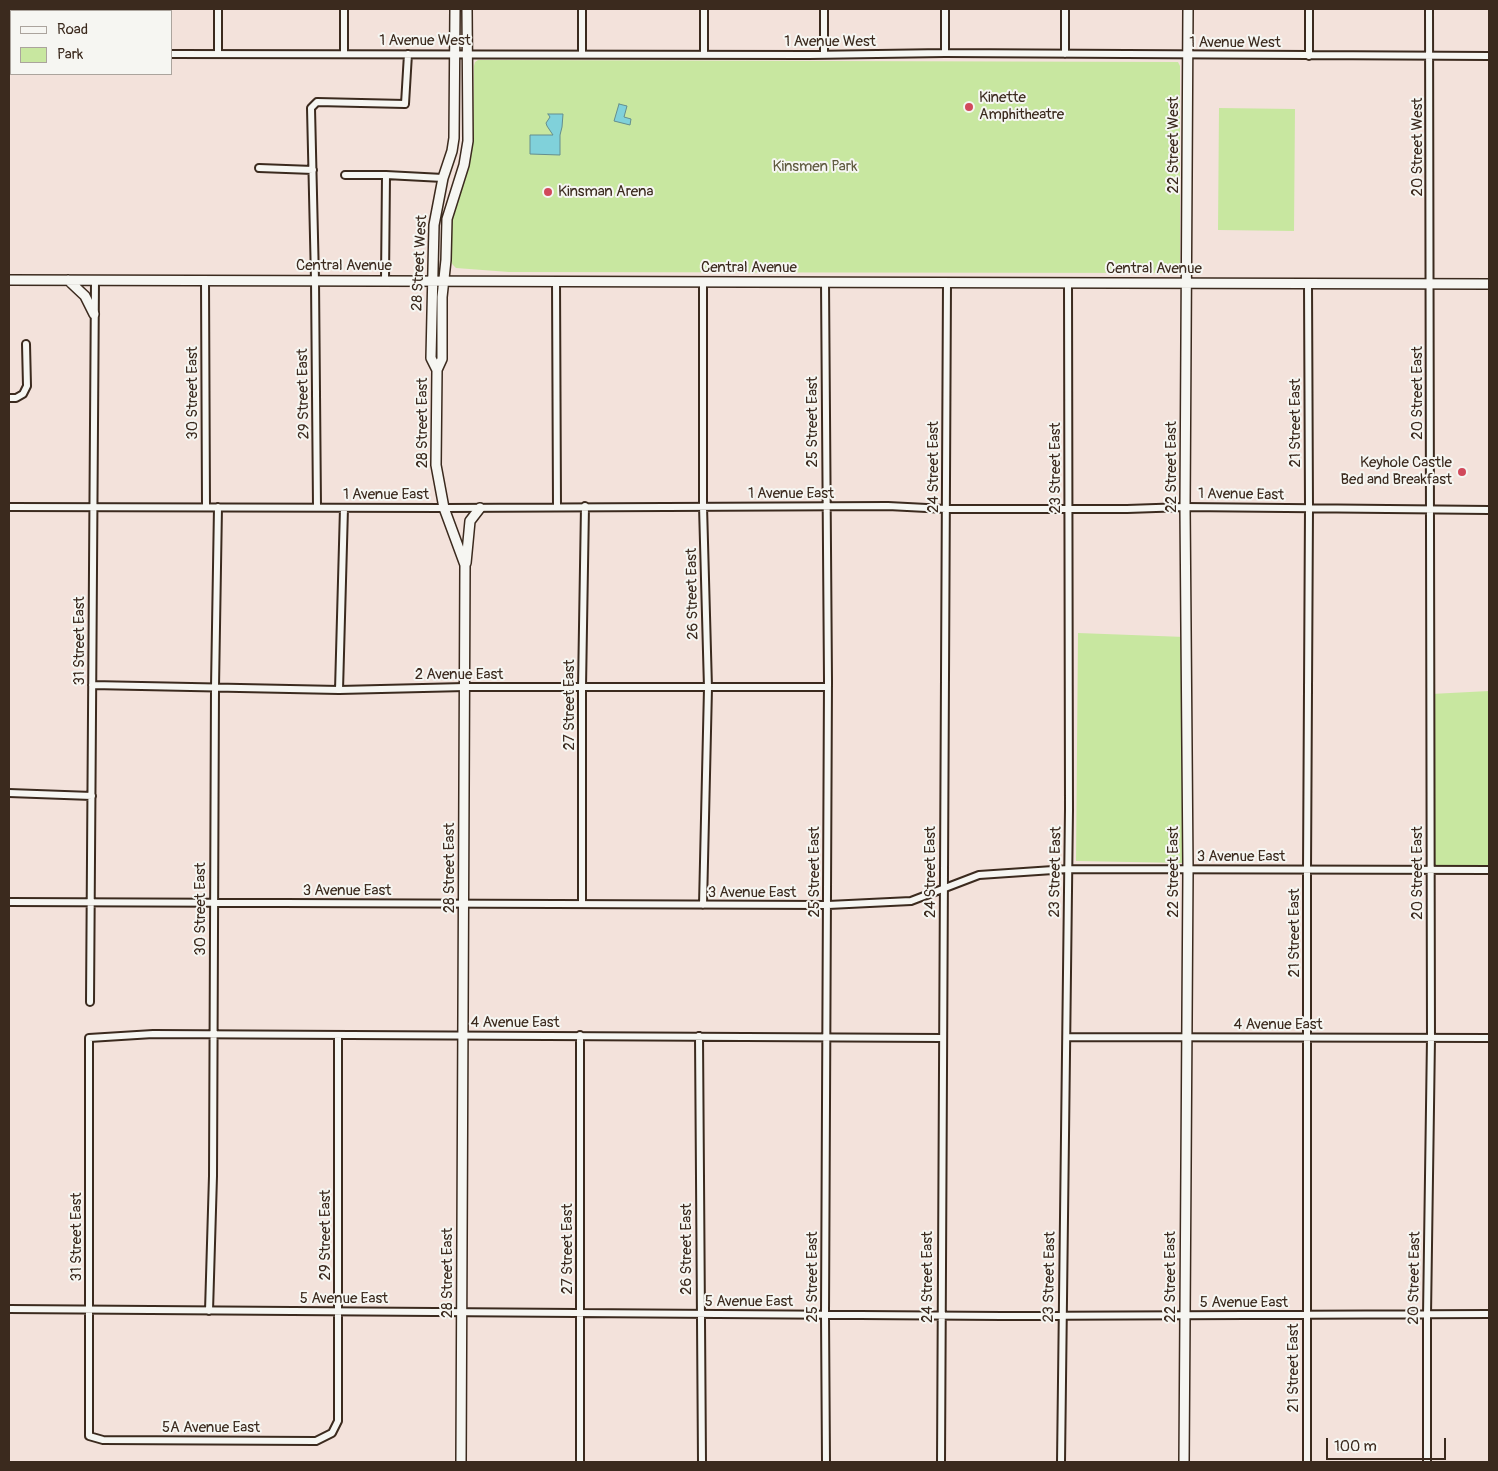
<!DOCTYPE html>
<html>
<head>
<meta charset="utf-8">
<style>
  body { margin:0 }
  #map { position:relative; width:1498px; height:1471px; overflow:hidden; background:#f3e2db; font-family:Pangolin,sans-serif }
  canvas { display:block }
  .frame { position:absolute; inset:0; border:10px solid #3b2a1e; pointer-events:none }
  .legend { position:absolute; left:10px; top:10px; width:162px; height:65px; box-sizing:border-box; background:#f6f6f2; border:1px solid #aba49d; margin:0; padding:6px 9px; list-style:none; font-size:15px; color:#3b2a1e }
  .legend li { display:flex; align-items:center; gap:10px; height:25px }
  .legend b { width:25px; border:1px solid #aba49d }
  .scale { position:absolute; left:1326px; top:1438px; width:120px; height:22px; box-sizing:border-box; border:2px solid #3b2a1e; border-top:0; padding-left:6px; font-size:15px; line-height:18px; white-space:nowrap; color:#3b2a1e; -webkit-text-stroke:4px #f6f6f2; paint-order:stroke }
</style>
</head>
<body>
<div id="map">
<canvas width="1498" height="1471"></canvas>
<div class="frame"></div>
<ul class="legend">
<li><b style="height:6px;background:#f6f6f2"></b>Road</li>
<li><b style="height:14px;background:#c8e7a0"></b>Park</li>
</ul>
<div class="scale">100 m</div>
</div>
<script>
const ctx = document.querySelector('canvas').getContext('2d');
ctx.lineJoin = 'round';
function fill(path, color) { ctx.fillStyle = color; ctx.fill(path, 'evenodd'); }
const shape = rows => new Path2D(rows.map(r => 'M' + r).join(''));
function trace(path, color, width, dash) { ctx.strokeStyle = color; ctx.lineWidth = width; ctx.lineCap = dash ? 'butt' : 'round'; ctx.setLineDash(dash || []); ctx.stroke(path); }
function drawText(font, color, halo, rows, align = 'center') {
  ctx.font = font + ' Pangolin,sans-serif'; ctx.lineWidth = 4; ctx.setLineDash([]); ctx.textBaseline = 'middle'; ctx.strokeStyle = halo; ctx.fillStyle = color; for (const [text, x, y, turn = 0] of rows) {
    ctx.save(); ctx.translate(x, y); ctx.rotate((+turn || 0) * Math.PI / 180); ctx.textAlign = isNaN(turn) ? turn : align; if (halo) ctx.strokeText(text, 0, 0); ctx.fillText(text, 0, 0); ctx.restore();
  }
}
fill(shape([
  [478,60,1178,62,1180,66,1180,270,1175,273,509,272,456,268,453,265,450,260,450,229,451,219,473,145,474,66,475,62],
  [1219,108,1295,109,1294,231,1218,230],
  [1078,633,1185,637,1186,863,1076,861],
  [1489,691,1489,869,1431,870,1431,694]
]), '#c8e7a0');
const water = shape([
  [619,104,627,106,624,117,631,119,630,125,614,121,619,104],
  [548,114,563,114,562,127,560,135,560,155,530,154,530,135,553,135,547,126,546,123,550,117,548,114]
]);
fill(water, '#80d1da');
trace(water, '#648e8f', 1);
const street = shape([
  [344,9,344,54],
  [824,9,824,55],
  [1309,9,1309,56],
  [100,11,100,9],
  [945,53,945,9],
  [9,54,11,54],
  [171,54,809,55,945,53,1489,56],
  [218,54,218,9],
  [582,54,582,9],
  [1065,54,1065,9],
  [704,55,704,9],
  [259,168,313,170],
  [345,175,386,175,443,178],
  [205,280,206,507],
  [385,280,386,175],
  [556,281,557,507],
  [825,282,828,681,825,1315,826,1462],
  [9,398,16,398,23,394,27,386,26,344],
  [9,507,444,508,888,506,946,509,1127,509,1185,507,1489,510],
  [317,507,315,280,311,108,317,102,405,104,408,54],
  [92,685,339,690,465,687,827,687],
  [339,690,344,508],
  [9,793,92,796],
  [9,902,828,905,911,901,979,875,1068,869,1489,870],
  [582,904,582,687,585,506],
  [703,905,708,688,703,506,703,281],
  [90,1002,95,280],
  [338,1035,338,1421,332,1433,316,1441,103,1440,89,1436,89,1038,153,1034,942,1038],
  [580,1035,580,1462],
  [699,1036,702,1462],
  [1067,1037,1489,1038],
  [9,1309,1002,1316,1489,1314],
  [209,1311,213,1176,215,687,218,507],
  [941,1462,947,283],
  [1061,1462,1069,809,1068,283],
  [1307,1462,1307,870,1309,508,1308,284],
  [1427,1462,1427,1315,1431,1038,1429,9]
]);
const secondary = shape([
  [9,280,1489,284],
  [68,280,85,296,94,314],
  [437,370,431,358,434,225,443,178,452,151,454,138,455,9],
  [466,563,470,521,480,508],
  [461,1462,465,565,444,508,436,465,437,370,442,359,442,297,446,260,447,219,464,165,468,141,467,9],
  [1184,1462,1188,870,1185,507,1188,9]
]);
trace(street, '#3b2a1e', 10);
trace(secondary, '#3b2a1e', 12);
trace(street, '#f6f6f2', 6);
trace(secondary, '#f6f6f2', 9);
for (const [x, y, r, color] of [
  [969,107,5,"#d1495b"],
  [548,192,5,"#d1495b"],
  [1462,472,5,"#d1495b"]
]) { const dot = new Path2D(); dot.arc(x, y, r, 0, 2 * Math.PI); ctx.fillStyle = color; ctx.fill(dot); trace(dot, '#f6f6f2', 2); }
drawText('15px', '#3b2a1e', '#f6f6f2', [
  ["1 Avenue West",425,41],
  ["1 Avenue West",830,42],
  ["1 Avenue West",1235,43],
  ["22 Street West",1174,145,-90],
  ["20 Street West",1418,147,-90],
  ["28 Street West",420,263,-87],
  ["Central Avenue",344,266],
  ["Central Avenue",749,268],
  ["Central Avenue",1154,269],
  ["30 Street East",193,393,-90],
  ["20 Street East",1418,393,-90],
  ["29 Street East",304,394,-91],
  ["25 Street East",813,422,-90],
  ["28 Street East",423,423,-90],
  ["21 Street East",1296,423,-90],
  ["24 Street East",934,467,-90],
  ["22 Street East",1172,467,-90],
  ["23 Street East",1056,468,-90],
  ["1 Avenue East",791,494],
  ["1 Avenue East",386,495],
  ["1 Avenue East",1241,495,1],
  ["26 Street East",693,594,-91],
  ["31 Street East",80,641,-90],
  ["2 Avenue East",459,675],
  ["27 Street East",570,705,-90],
  ["3 Avenue East",1241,857],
  ["28 Street East",450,868,-90],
  ["25 Street East",815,872,-90],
  ["24 Street East",931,872,-90],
  ["23 Street East",1056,872,-89],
  ["22 Street East",1174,872,-90],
  ["20 Street East",1418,873,-90],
  ["3 Avenue East",347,891],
  ["3 Avenue East",752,893],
  ["30 Street East",201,909,-90],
  ["21 Street East",1295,933,-90],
  ["4 Avenue East",515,1023],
  ["4 Avenue East",1278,1025],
  ["29 Street East",326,1235,-90],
  ["31 Street East",77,1237,-90],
  ["27 Street East",568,1249,-90],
  ["26 Street East",687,1249,-90],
  ["28 Street East",448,1273,-90],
  ["25 Street East",813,1277,-90],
  ["24 Street East",928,1277,-90],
  ["23 Street East",1050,1277,-89],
  ["22 Street East",1171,1277,-90],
  ["20 Street East",1415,1278,-89],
  ["5 Avenue East",344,1299],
  ["5 Avenue East",749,1302],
  ["5 Avenue East",1244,1303],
  ["21 Street East",1294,1368,-90],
  ["5A Avenue East",211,1428]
]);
drawText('15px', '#3b2a1e', '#f6f6f2', [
  ["Kinette",979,98],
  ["Amphitheatre",979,115],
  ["Kinsman Arena",558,192],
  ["Keyhole Castle",1452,463,"right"],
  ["Bed and Breakfast",1452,480,"right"]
], 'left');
drawText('15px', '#5e593e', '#f6f6f2', [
  ["Kinsmen Park",815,167]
]);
</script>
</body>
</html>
